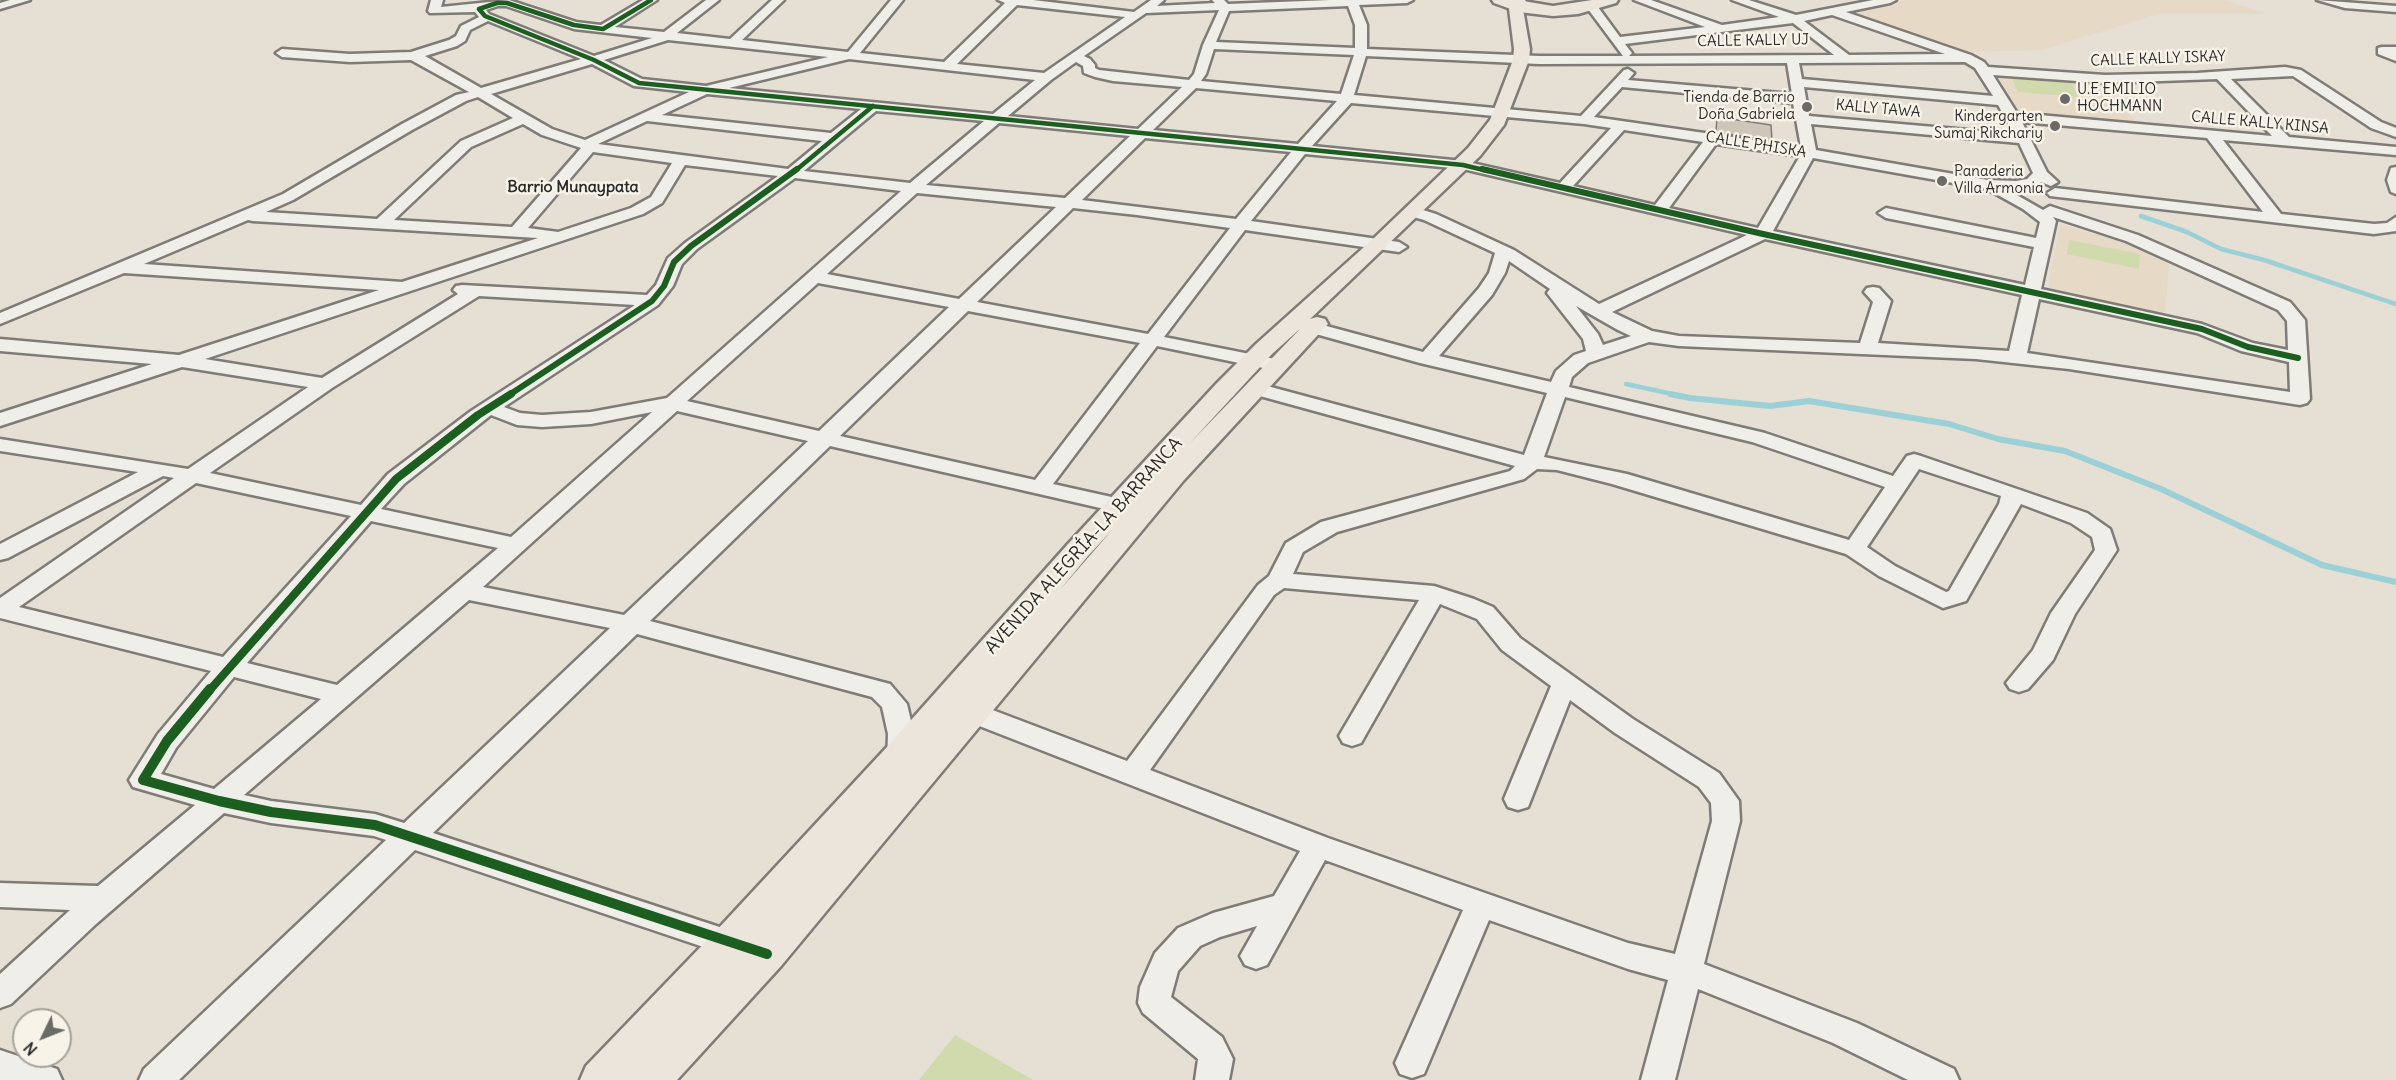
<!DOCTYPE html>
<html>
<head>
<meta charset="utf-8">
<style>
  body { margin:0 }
  #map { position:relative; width:2396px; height:1080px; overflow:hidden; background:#e5dfd4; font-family:Delius,sans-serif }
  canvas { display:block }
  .north { position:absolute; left:12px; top:1008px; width:60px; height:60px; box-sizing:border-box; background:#f7f3e8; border:2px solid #a5a39c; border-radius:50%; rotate:227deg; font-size:16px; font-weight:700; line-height:24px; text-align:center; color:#2b2b2b }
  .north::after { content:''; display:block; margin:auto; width:21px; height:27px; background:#6c6a66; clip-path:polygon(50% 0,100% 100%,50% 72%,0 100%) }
</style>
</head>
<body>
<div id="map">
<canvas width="2396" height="1080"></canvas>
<div class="north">N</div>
</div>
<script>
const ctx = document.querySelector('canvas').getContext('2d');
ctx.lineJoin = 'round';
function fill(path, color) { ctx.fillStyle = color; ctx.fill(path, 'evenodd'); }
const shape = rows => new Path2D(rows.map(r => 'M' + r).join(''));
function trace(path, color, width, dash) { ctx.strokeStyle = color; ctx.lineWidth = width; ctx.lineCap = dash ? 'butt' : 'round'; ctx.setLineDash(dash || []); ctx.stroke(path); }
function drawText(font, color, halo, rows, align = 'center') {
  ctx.font = font + ' Delius,sans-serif'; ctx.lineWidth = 5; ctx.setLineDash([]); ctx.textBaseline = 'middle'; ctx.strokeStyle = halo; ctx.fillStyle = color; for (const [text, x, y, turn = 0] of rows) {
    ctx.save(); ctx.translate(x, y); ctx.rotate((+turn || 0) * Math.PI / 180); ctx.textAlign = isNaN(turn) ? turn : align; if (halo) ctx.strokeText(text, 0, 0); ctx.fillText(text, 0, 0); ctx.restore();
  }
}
fill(shape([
  [1907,0,2227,0,2266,14,2158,14,2042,50,1961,52,1848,13],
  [1996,75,2104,82,2139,126,2023,116],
  [2060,225,2114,239,2169,264,2165,315,2158,316,2047,292]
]), '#e6d9c5');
fill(shape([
  [2012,78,2071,83,2079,97,2018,92],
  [2069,240,2140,254,2139,269,2067,254],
  [955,1035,1033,1080,919,1080]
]), '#d0daac');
trace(shape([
  [2141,216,2187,232,2221,249,2264,260,2396,304],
  [1626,384,1677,395]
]), '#9bd0d7', 4.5);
trace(shape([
  [1670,394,1690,398,1770,406,1809,401,1949,424,1998,439,2065,451,2161,489,2322,565,2396,582]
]), '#9bd0d7', 6);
const building = shape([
  [1717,117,1771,125,1772,141,1716,132,1717,117]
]);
fill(building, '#cec6b8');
trace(building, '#7f7c77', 1.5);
const minor = shape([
  [10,0,30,0,0,9,0,3,10,0],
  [431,0,443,0,441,7,509,0,576,22,601,25,643,0,657,0,615,27,664,32,706,0,719,0,677,33,730,39,772,0,784,0,742,40,848,52,891,0,903,0,860,53,944,62,1005,3,998,0,1033,0,1134,12,1151,0,1164,0,1157,6,1215,3,1212,0,1224,0,1228,4,1330,0,1413,0,1407,3,1359,5,1367,25,1367,49,1539,56,1623,56,1585,5,1591,2,1595,3,1620,37,1705,27,1634,0,1651,0,1722,25,1779,17,1732,0,1749,0,1796,15,1873,0,1896,0,1890,3,1846,12,1971,55,1984,62,1988,67,2105,75,2197,73,2285,67,2301,70,2381,122,2396,128,2396,137,2371,128,2293,76,2231,79,2289,137,2396,147,2396,155,2223,140,2281,214,2374,224,2387,223,2396,217,2396,231,2374,234,2050,196,2047,193,2055,188,2263,212,2207,138,2022,122,2047,172,2058,182,2051,186,2041,182,2037,185,2008,190,2043,210,2050,206,2056,208,2138,235,2290,302,2305,320,2310,399,2307,403,2300,405,2069,369,1976,359,1679,346,1649,342,1588,363,1572,377,1569,387,1765,433,1893,476,1907,456,1914,454,1921,456,2087,513,2110,529,2117,550,2075,614,2053,660,2028,689,2019,692,2010,689,2006,683,2033,650,2051,613,2095,550,2092,537,2071,523,2021,504,1966,601,1943,608,1879,576,1846,554,1612,484,1557,470,1537,469,1524,479,1337,532,1303,552,1293,574,1434,586,1474,599,1493,607,1520,638,1633,719,1719,773,1739,801,1740,821,1704,964,1857,1023,1954,1069,1959,1080,1908,1080,1833,1043,1698,989,1675,1080,1641,1080,1668,980,1628,969,1489,920,1424,1074,1412,1078,1400,1074,1395,1063,1463,910,1325,860,1267,965,1256,969,1245,965,1240,956,1257,926,1220,937,1200,946,1178,971,1171,997,1222,1037,1233,1059,1229,1080,1195,1080,1198,1059,1143,1013,1138,1003,1140,987,1155,953,1178,928,1213,913,1274,896,1300,851,964,720,960,713,964,706,973,704,982,706,1127,761,1258,585,1269,576,1286,543,1321,522,1510,471,1515,466,1249,393,1246,389,1249,385,1256,383,1524,455,1547,393,1420,363,1287,326,1284,322,1287,318,1293,317,1423,352,1479,288,1489,273,1495,253,1424,220,1407,215,1405,212,1407,209,1413,207,1436,214,1514,250,1599,304,1747,235,1463,169,1305,154,1251,221,1399,242,1407,247,1399,252,1245,230,1164,337,1285,361,1287,365,1285,369,1278,371,1157,346,1053,484,1143,504,1146,509,1143,514,1135,516,830,446,650,621,890,684,907,704,914,734,915,763,911,770,901,773,891,770,887,763,888,734,882,707,872,697,637,634,433,833,750,937,755,946,750,955,739,959,415,850,179,1080,139,1080,144,1069,386,840,374,836,271,823,224,813,96,924,11,1004,0,1008,0,974,70,910,0,907,0,883,98,886,195,805,133,787,129,780,158,734,211,671,0,618,0,598,174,478,163,476,8,558,0,560,0,544,138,472,0,451,0,439,188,469,308,387,182,367,0,426,0,413,152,364,0,351,0,339,179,355,379,290,124,273,0,324,0,313,283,194,402,124,456,95,469,92,411,60,350,62,282,57,276,53,282,49,350,54,411,52,449,40,456,36,461,26,479,17,475,12,430,13,428,11,431,0],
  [1017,5,1125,17,1044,73,957,64,1017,5],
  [498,6,506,6,574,29,652,38,594,56,489,14,486,10,498,6],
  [1348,6,1355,25,1355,48,1216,42,1229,11,1348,6],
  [1219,10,1203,45,1194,74,1189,80,1099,70,1095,68,1095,65,1090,59,1084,56,1146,13,1219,10],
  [1832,15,1945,54,1849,55,1804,21,1832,15],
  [488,21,581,59,481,88,425,56,457,46,465,41,470,30,488,21],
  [1793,23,1834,55,1629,56,1632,53,1625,44,1793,23],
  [668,40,828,57,706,86,642,79,604,60,668,40],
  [1214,49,1354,55,1341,94,1201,81,1206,74,1214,49],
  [1366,56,1539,64,1787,63,1792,94,1628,80,1634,73,1628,69,1624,70,1581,116,1354,95,1366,56],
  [849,59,1035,80,993,114,729,88,849,59],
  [1076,62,1083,66,1084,73,1095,77,1113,81,1182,87,1138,129,1008,116,1051,80,1076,62],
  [1965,62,1975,68,1993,96,1802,79,1799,63,1965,62],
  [592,64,634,86,689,92,585,140,552,129,491,94,592,64],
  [1993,75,2105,83,2217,79,2272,136,2017,113,1993,75],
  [1622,87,1793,103,1801,147,1594,117,1622,87],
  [1804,87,1998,105,2014,134,1809,116,1804,87],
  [1196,88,1337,101,1298,144,1153,130,1196,88],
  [707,94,861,109,831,133,662,115,707,94],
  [478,97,513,118,461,141,377,219,266,212,293,200,412,130,466,101,478,97],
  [1351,103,1584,124,1611,128,1560,183,1463,161,1312,146,1351,103],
  [876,111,984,121,910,183,804,171,876,111],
  [647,121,822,141,788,169,598,144,647,121],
  [999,123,1130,136,1065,198,926,185,999,123],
  [523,124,542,135,581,148,512,227,394,220,471,147,523,124],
  [1811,124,2019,143,2033,173,2027,179,2016,181,1988,180,1816,150,1811,124],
  [1624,130,1703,142,1655,205,1573,186,1624,130],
  [1145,138,1291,152,1236,219,1082,200,1145,138],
  [1716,144,1800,156,1758,228,1669,208,1716,144],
  [593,152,672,163,651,197,631,208,558,232,528,228,593,152],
  [1813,158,1987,189,2023,209,2040,222,2036,238,1886,208,1878,213,1886,218,2034,247,2025,285,1773,231,1813,158],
  [685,165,778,176,685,243,668,258,656,285,647,295,462,285,456,286,453,290,458,294,322,378,205,359,643,214,662,203,685,165],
  [795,178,901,191,667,398,591,412,542,415,520,413,504,407,658,305,673,286,682,264,697,249,795,178],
  [917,193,1056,207,959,299,827,274,917,193],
  [1073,208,1137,215,1230,228,1148,334,977,302,1073,208],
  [2053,217,2126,241,2278,310,2287,321,2288,350,2253,343,2202,324,2041,289,2056,221,2053,217],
  [248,220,253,221,538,238,402,282,144,264,248,220],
  [1765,239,2022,295,2009,351,1878,343,1891,301,1879,288,1873,287,1867,288,1864,292,1873,302,1860,343,1679,336,1652,331,1612,312,1765,239],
  [1509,261,1550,289,1547,293,1583,339,1586,351,1574,355,1556,371,1551,382,1439,356,1492,295,1505,273,1509,261],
  [818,283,949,307,819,431,687,401,818,283],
  [479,296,635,305,471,411,388,474,361,505,210,473,332,388,479,296],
  [2039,299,2197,333,2241,351,2289,362,2290,392,2027,353,2039,299],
  [1576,306,1618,330,1631,336,1603,345,1598,334,1576,306],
  [968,311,1140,343,1035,480,840,436,968,311],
  [1565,397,1752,442,1885,487,1849,540,1627,474,1544,457,1565,397],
  [677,411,808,441,624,615,483,587,677,411],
  [652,412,511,537,381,509,404,484,491,415,517,425,542,427,591,424,652,412],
  [1919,469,2001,496,1999,504,1949,591,1946,592,1895,566,1867,547,1919,469],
  [196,483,351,516,223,657,19,607,196,483],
  [371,521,498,548,337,685,247,663,371,521],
  [1284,588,1419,600,1339,736,1343,743,1352,746,1361,743,1440,604,1477,619,1502,650,1551,686,1504,799,1508,807,1518,810,1528,807,1570,700,1615,733,1699,787,1711,803,1712,821,1675,954,1628,943,1328,838,1150,770,1274,595,1284,588],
  [469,600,610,628,404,823,375,814,271,801,244,795,469,600],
  [234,677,321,699,214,789,161,774,176,748,234,677],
  [2317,0,2396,6,2396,12,2345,8,2317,0],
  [2382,47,2396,47,2396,61,2378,54,2378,48,2382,47],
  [2396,167,2396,194,2391,192,2387,180,2391,168,2396,167],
  [0,1050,57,1069,62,1080,0,1080,0,1050]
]);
const major = shape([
  [1515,0,1525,0,1527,3,1523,9,1530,49,1529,60,1504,125,1480,156,1310,319,1317,317,1325,319,1328,324,1184,480,781,966,677,1080,580,1080,586,1066,716,931,887,747,1068,544,1217,383,1256,344,1373,239,1468,148,1490,120,1513,60,1514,49,1509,9,1515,0],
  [1302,327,1190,443,1272,354,1302,327],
  [1113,529,1059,591,1088,556,1113,529]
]);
const highway = shape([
  [1492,0,1517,0,1553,6,1592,0,1618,0,1616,3,1578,14,1553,16,1519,12,1494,3,1492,0]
]);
trace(minor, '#7f7c77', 5);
trace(major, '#7f7c77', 5);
trace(highway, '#7f7c77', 5);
fill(minor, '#f0eee9');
fill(major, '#ebe5dc');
fill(highway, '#ebe5dc');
trace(shape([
  [651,0,603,29,574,25,507,3,497,3,479,9,485,16,594,60,639,83,1463,165,1488,171],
  [795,171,873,106]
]), '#1b5e20', 4.5);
trace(shape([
  [1482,169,1763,234,2202,329,2248,347,2298,358],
  [509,395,652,301,664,286,674,262,691,246,797,169]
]), '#1b5e20', 6);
trace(shape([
  [209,691,396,479,478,415,511,394]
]), '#1b5e20', 8);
trace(shape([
  [210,689,167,741,143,780,219,801,271,812,375,825,767,954]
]), '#1b5e20', 10);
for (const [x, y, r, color] of [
  [2065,99,6,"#6c6a66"],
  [1807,107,6,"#6c6a66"],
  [2055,126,6,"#6c6a66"],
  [1942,181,6,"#6c6a66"]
]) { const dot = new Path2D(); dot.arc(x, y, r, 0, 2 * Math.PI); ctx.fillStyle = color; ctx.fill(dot); trace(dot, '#f7f3e8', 2); }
drawText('15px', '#2b2b2b', '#f7f3e8', [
  ["CALLE KALLY UJ",1753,41,-1],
  ["CALLE KALLY ISKAY",2158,59,-2],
  ["KALLY TAWA",1878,109,5],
  ["CALLE KALLY KINSA",2260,123,5],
  ["CALLE PHISKA",1756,145,9]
]);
drawText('15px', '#2b2b2b', '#f7f3e8', [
  ["U.E EMILIO",2077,90],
  ["HOCHMANN",2077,107],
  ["Tienda de Barrio",1795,98,"right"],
  ["Doña Gabriela",1795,115,"right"],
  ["Kindergarten",2043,117,"right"],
  ["Sumaj Rikchariy",2043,134,"right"],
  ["Panaderia",1954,172],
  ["Villa Armonia",1954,189]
], 'left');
drawText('bold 16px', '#2b2b2b', '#f7f3e8', [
  ["Barrio Munaypata",573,187]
]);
drawText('18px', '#2b2b2b', '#f7f3e8', [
  ["AVENIDA ALEGRÍA-LA BARRANCA",1084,546,-48]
]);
</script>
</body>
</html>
